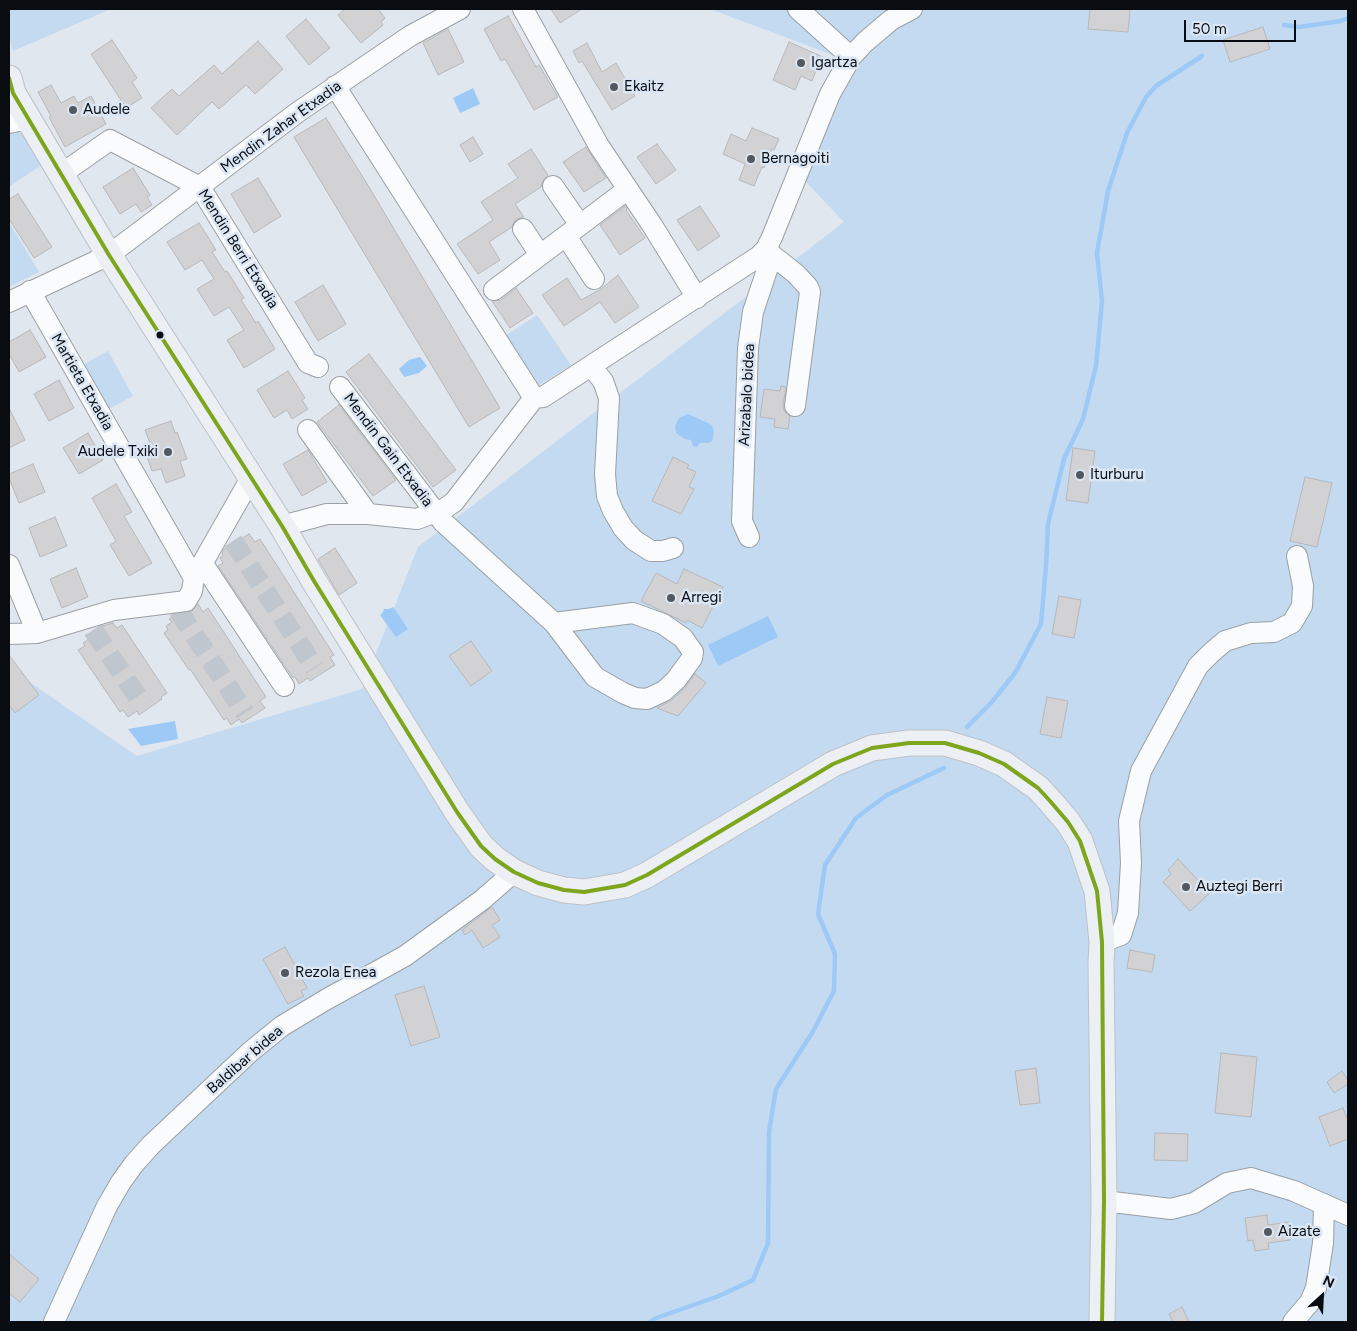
<!DOCTYPE html>
<html>
<head>
<meta charset="utf-8">
<style>
  body { margin:0 }
  #map { position:relative; width:1357px; height:1331px; overflow:hidden; background:#e0e7ee; font-family:Figtree,sans-serif }
  canvas { display:block }
  .frame { position:absolute; inset:0; border:10px solid #090d12; pointer-events:none }
  .north { position:absolute; left:1297px; top:1271px; width:50px; height:50px; -webkit-text-stroke:4px #dae6f4; paint-order:stroke; rotate:25deg; font-size:14px; font-weight:700; line-height:20px; text-align:center; color:#090d12 }
  .north::after { content:''; display:block; margin:auto; width:18px; height:22px; background:#090d12; clip-path:polygon(50% 0,100% 100%,50% 72%,0 100%) }
  .scale { position:absolute; left:1184px; top:20px; width:112px; height:22px; box-sizing:border-box; border:2px solid #090d12; border-top:0; padding-left:6px; font-size:15px; line-height:18px; white-space:nowrap; color:#090d12; -webkit-text-stroke:4px #dae6f4; paint-order:stroke }
</style>
</head>
<body>
<div id="map">
<canvas width="1357" height="1331"></canvas>
<div class="frame"></div>
<div class="north">N</div>
<div class="scale">50 m</div>
</div>
<script>
const ctx = document.querySelector('canvas').getContext('2d');
ctx.lineJoin = 'round';
function fill(path, color) { ctx.fillStyle = color; ctx.fill(path, 'evenodd'); }
const shape = rows => new Path2D(rows.map(r => 'M' + r).join(''));
function trace(path, color, width, dash) { ctx.strokeStyle = color; ctx.lineWidth = width; ctx.lineCap = dash ? 'butt' : 'round'; ctx.setLineDash(dash || []); ctx.stroke(path); }
function drawText(font, color, halo, rows, align = 'center') {
  ctx.font = font + ' Figtree,sans-serif'; ctx.lineWidth = 5; ctx.setLineDash([]); ctx.textBaseline = 'middle'; ctx.strokeStyle = halo; ctx.fillStyle = color; for (const [text, x, y, turn = 0] of rows) {
    ctx.save(); ctx.translate(x, y); ctx.rotate((+turn || 0) * Math.PI / 180); ctx.textAlign = isNaN(turn) ? turn : align; if (halo) ctx.strokeText(text, 0, 0); ctx.fillText(text, 0, 0); ctx.restore();
  }
}
fill(shape([
  [9,9,111,9,13,51,9,36],
  [710,9,1348,9,1348,1322,9,1322,9,668,137,756,362,689,418,547,844,222,791,166,841,58],
  [9,107,22,133,43,164,9,187],
  [9,222,39,272,9,287],
  [537,315,571,365,536,387,505,336],
  [108,351,133,396,109,409,84,364]
]), '#c4daf1');
fill(shape([
  [473,88,480,104,460,113,453,98],
  [420,357,427,366,419,373,404,377,399,369,409,360],
  [688,414,712,425,714,432,712,441,708,443,700,443,697,447,693,446,691,440,685,439,676,433,675,426,679,418],
  [393,607,408,629,396,637,380,615,383,612,384,609,389,609],
  [768,616,778,637,718,666,708,645],
  [175,721,178,739,141,746,128,729]
]), '#9cc9f6');
trace(shape([
  [1284,25,1299,27,1341,21,1348,18],
  [967,727,991,703,1015,673,1041,624,1046,566,1048,524,1064,459,1083,419,1096,366,1102,301,1097,253,1108,191,1127,133,1146,97,1156,86,1202,56],
  [650,1322,656,1318,719,1296,753,1280,768,1243,769,1132,776,1089,812,1033,834,991,835,954,818,914,825,865,856,818,887,795,944,768]
]), '#9cc9f6', 4.5);
const building = shape([
  [345,9,378,9,385,18,381,22,383,25,361,43,338,15,345,9],
  [551,9,582,9,560,23,551,9],
  [1090,9,1130,9,1128,32,1088,29,1090,9],
  [508,16,536,67,539,65,558,97,534,110,505,59,501,61,484,29,508,16],
  [306,19,330,48,309,65,286,36,306,19],
  [1263,27,1270,49,1230,62,1223,40,1263,27],
  [448,29,464,62,438,75,423,43,448,29],
  [112,40,137,78,132,82,142,98,126,108,91,54,112,40],
  [258,41,283,69,255,94,246,85,219,109,212,102,177,135,151,108,172,89,179,96,214,65,222,74,258,41],
  [789,42,825,58,820,69,817,68,812,81,801,76,795,90,773,80,789,42],
  [587,43,602,72,616,63,635,96,612,110,582,61,579,63,573,51,587,43],
  [51,85,61,103,74,96,78,103,91,96,106,124,65,147,49,117,51,116,38,92,51,85],
  [326,118,369,187,500,408,469,427,294,137,326,118],
  [752,128,779,139,774,150,772,149,764,168,762,167,754,186,739,180,745,164,723,154,731,134,746,141,752,128],
  [473,137,483,154,470,162,460,145,473,137],
  [657,144,676,170,656,184,637,157,657,144],
  [586,147,606,178,584,192,563,162,586,147],
  [531,149,548,175,543,181,541,187,515,204,524,217,516,219,512,227,489,242,500,260,478,274,457,244,493,220,481,202,518,178,508,164,531,149],
  [133,168,150,195,147,197,152,205,141,212,136,204,120,214,103,187,133,168],
  [258,178,281,216,254,233,231,194,258,178],
  [18,194,52,247,34,258,9,219,9,199,18,194],
  [625,206,627,209,626,210,645,238,620,255,600,225,625,206],
  [700,206,720,236,698,251,677,220,700,206],
  [199,223,216,250,212,252,225,272,227,271,244,298,241,300,256,323,258,321,275,349,244,368,227,340,244,330,229,307,214,316,197,289,214,279,202,260,185,270,167,242,199,223],
  [618,275,639,307,615,323,600,302,564,326,542,295,567,278,581,300,601,289,618,275],
  [323,285,346,324,318,341,295,302,323,285],
  [516,288,533,313,510,328,492,301,501,300,516,288],
  [30,330,46,357,19,372,9,354,9,342,30,330],
  [369,354,456,470,433,487,346,372,369,354],
  [288,371,305,398,302,400,308,409,292,419,287,410,274,418,257,390,288,371],
  [59,380,74,408,49,421,34,394,59,380],
  [781,386,786,387,783,405,784,411,790,416,788,429,774,427,775,419,760,417,764,389,780,391,781,386],
  [339,405,396,480,373,496,317,422,339,405],
  [9,408,25,440,9,448,9,408],
  [171,421,175,433,177,432,187,459,180,461,185,476,166,483,161,469,152,471,146,454,153,451,145,430,171,421],
  [88,433,103,460,79,474,63,448,88,433],
  [1073,448,1095,451,1088,503,1066,500,1073,448],
  [308,450,327,482,302,496,283,464,308,450],
  [673,457,689,465,687,468,696,472,689,487,694,489,681,514,652,501,673,457],
  [33,464,45,492,19,503,9,478,9,474,33,464],
  [1305,477,1332,483,1317,547,1290,541,1305,477],
  [116,484,132,512,124,516,152,563,129,576,110,545,116,541,92,498,116,484],
  [55,517,67,546,40,557,29,528,55,517],
  [249,534,255,542,260,539,334,655,330,657,335,665,310,681,308,678,299,684,295,677,293,678,218,566,223,563,220,558,223,556,222,553,224,549,249,534],
  [335,548,357,583,339,595,318,559,335,548],
  [76,568,88,597,62,608,50,579,76,568],
  [684,569,723,587,702,628,687,620,686,623,641,601,656,573,677,584,684,569],
  [1059,596,1081,600,1074,638,1052,634,1059,596],
  [198,604,203,612,208,608,266,697,260,701,265,708,242,723,239,719,231,725,227,718,224,720,190,669,189,670,164,633,168,630,166,626,172,622,169,619,177,614,192,611,198,604],
  [113,623,117,628,122,625,167,693,161,697,162,699,139,715,137,711,128,717,123,710,120,712,78,650,85,646,83,643,89,639,87,635,99,627,113,623],
  [471,641,492,671,471,686,449,656,471,641],
  [9,655,39,695,15,713,9,705,9,655],
  [695,674,706,683,678,716,657,708,672,700,684,689,695,674],
  [1047,697,1068,701,1061,738,1040,734,1047,697],
  [1178,859,1210,893,1190,911,1163,882,1171,874,1168,870,1178,859],
  [492,907,500,920,492,925,500,937,483,948,472,930,465,935,462,930,492,907],
  [285,947,307,988,301,991,304,996,288,1004,263,959,285,947],
  [1130,950,1155,955,1152,972,1127,968,1130,950],
  [424,986,440,1037,411,1046,395,995,424,986],
  [1221,1053,1257,1057,1251,1117,1215,1113,1221,1053],
  [1036,1068,1040,1103,1020,1105,1015,1071,1036,1068],
  [1342,1071,1348,1080,1348,1084,1334,1093,1327,1082,1342,1071],
  [1343,1108,1348,1121,1348,1139,1330,1146,1319,1117,1343,1108],
  [1155,1133,1188,1134,1187,1161,1154,1160,1155,1133],
  [1267,1215,1268,1225,1288,1222,1290,1240,1268,1243,1269,1249,1255,1251,1253,1240,1248,1241,1245,1218,1267,1215],
  [9,1254,39,1279,20,1302,9,1293,9,1254],
  [1182,1307,1189,1322,1173,1322,1169,1314,1182,1307]
]);
fill(building, '#d2d1d3');
trace(building, '#b8b8ba', 1);
trace(shape([
  [233,541,315,668],
  [178,610,245,713],
  [93,630,143,705]
]), '#c0c6cd', 20, [20, 10]);
const minor = shape([
  [523,9,599,146,652,225,697,298],
  [798,9,851,57],
  [335,86,534,398],
  [9,123,28,119],
  [60,175,110,140,200,187,308,363,318,367],
  [553,186,580,225],
  [523,229,540,255],
  [566,236,594,279],
  [772,255,796,274,808,287,810,292,795,406],
  [494,290,628,189],
  [30,291,194,578],
  [9,302,109,255,298,112,410,36,460,9],
  [591,366,603,381,609,398,605,474,607,496,613,511,623,528,634,540,651,551,663,551,673,548],
  [340,387,443,522,554,623,633,613,663,624,683,638,693,652,692,658,676,680,664,691,647,699,635,698,623,693,595,677,554,623],
  [308,430,368,514],
  [282,526,327,514,368,514,417,519,444,509,454,502,534,398,543,397,758,257,766,249,772,237,830,94,851,57,865,42,891,20,912,9],
  [749,537,742,521,748,348,753,312,772,255,766,249],
  [203,564,284,686],
  [9,565,37,633],
  [9,634,37,633,114,610,186,601,192,591,194,578,251,478],
  [1102,942,1121,935,1128,913,1131,863,1129,821,1141,771,1198,666,1211,653,1225,641,1251,633,1274,632,1292,623,1302,606,1303,586,1297,556],
  [1104,1201,1171,1209,1194,1203,1227,1183,1251,1178,1294,1191,1348,1215],
  [54,1322,107,1206,121,1182,134,1164,151,1145,250,1052,282,1026,327,999,405,956,482,900,514,872],
  [1293,1322,1310,1302,1316,1288,1323,1243,1324,1204]
]);
const major = shape([
  [9,78,13,93,109,255,282,526,314,581,457,812,481,846,495,859,514,872,538,883,564,890,584,892,625,885,647,875,833,764,872,748,909,743,945,743,979,753,1004,764,1038,788,1050,801,1068,822,1080,841,1097,891,1102,942,1101,964,1104,1201,1102,1322]
]);
trace(minor, '#9aa0a5', 22);
trace(major, '#bec1c5', 27);
trace(minor, '#fafbfc', 20);
trace(major, '#ecf0f4', 25);
trace(shape([
  [9,78,13,93,109,255,282,526,314,581,457,812,481,846,495,859,514,872,538,883,564,890,584,892,625,885,647,875,833,764,872,748,909,743,945,743,979,753,1004,764,1038,788,1050,801,1068,822,1080,841,1097,891,1102,942,1104,1201,1102,1322]
]), '#7ea51d', 4);
for (const [x, y, r, color] of [
  [801,63,5,"#54595f"],
  [614,87,5,"#54595f"],
  [73,110,5,"#54595f"],
  [751,159,5,"#54595f"],
  [160,335,4.5,"#090d12"],
  [168,452,5,"#54595f"],
  [1080,475,5,"#54595f"],
  [671,598,5,"#54595f"],
  [1186,887,5,"#54595f"],
  [285,973,5,"#54595f"],
  [1268,1232,5,"#54595f"]
]) { const dot = new Path2D(); dot.arc(x, y, r, 0, 2 * Math.PI); ctx.fillStyle = color; ctx.fill(dot); trace(dot, '#dae6f4', 2); }
drawText('15px', '#090d12', '#dae6f4', [
  ["Igartza",811,63],
  ["Ekaitz",624,87],
  ["Audele",83,110],
  ["Bernagoiti",761,159],
  ["Audele Txiki",158,452,"right"],
  ["Iturburu",1090,475],
  ["Arregi",681,598],
  ["Auztegi Berri",1196,887],
  ["Rezola Enea",295,973],
  ["Aizate",1278,1232]
], 'left');
drawText('15px', '#090d12', '#dae6f4', [
  ["Mendin Zahar Etxadia",281,127,-36],
  ["Mendin Berri Etxadia",238,249,58],
  ["Martieta Etxadia",82,382,60],
  ["Arizabalo bidea",747,395,-87],
  ["Mendin Gain Etxadia",388,450,53],
  ["Baldibar bidea",245,1060,-41]
]);
</script>
</body>
</html>
